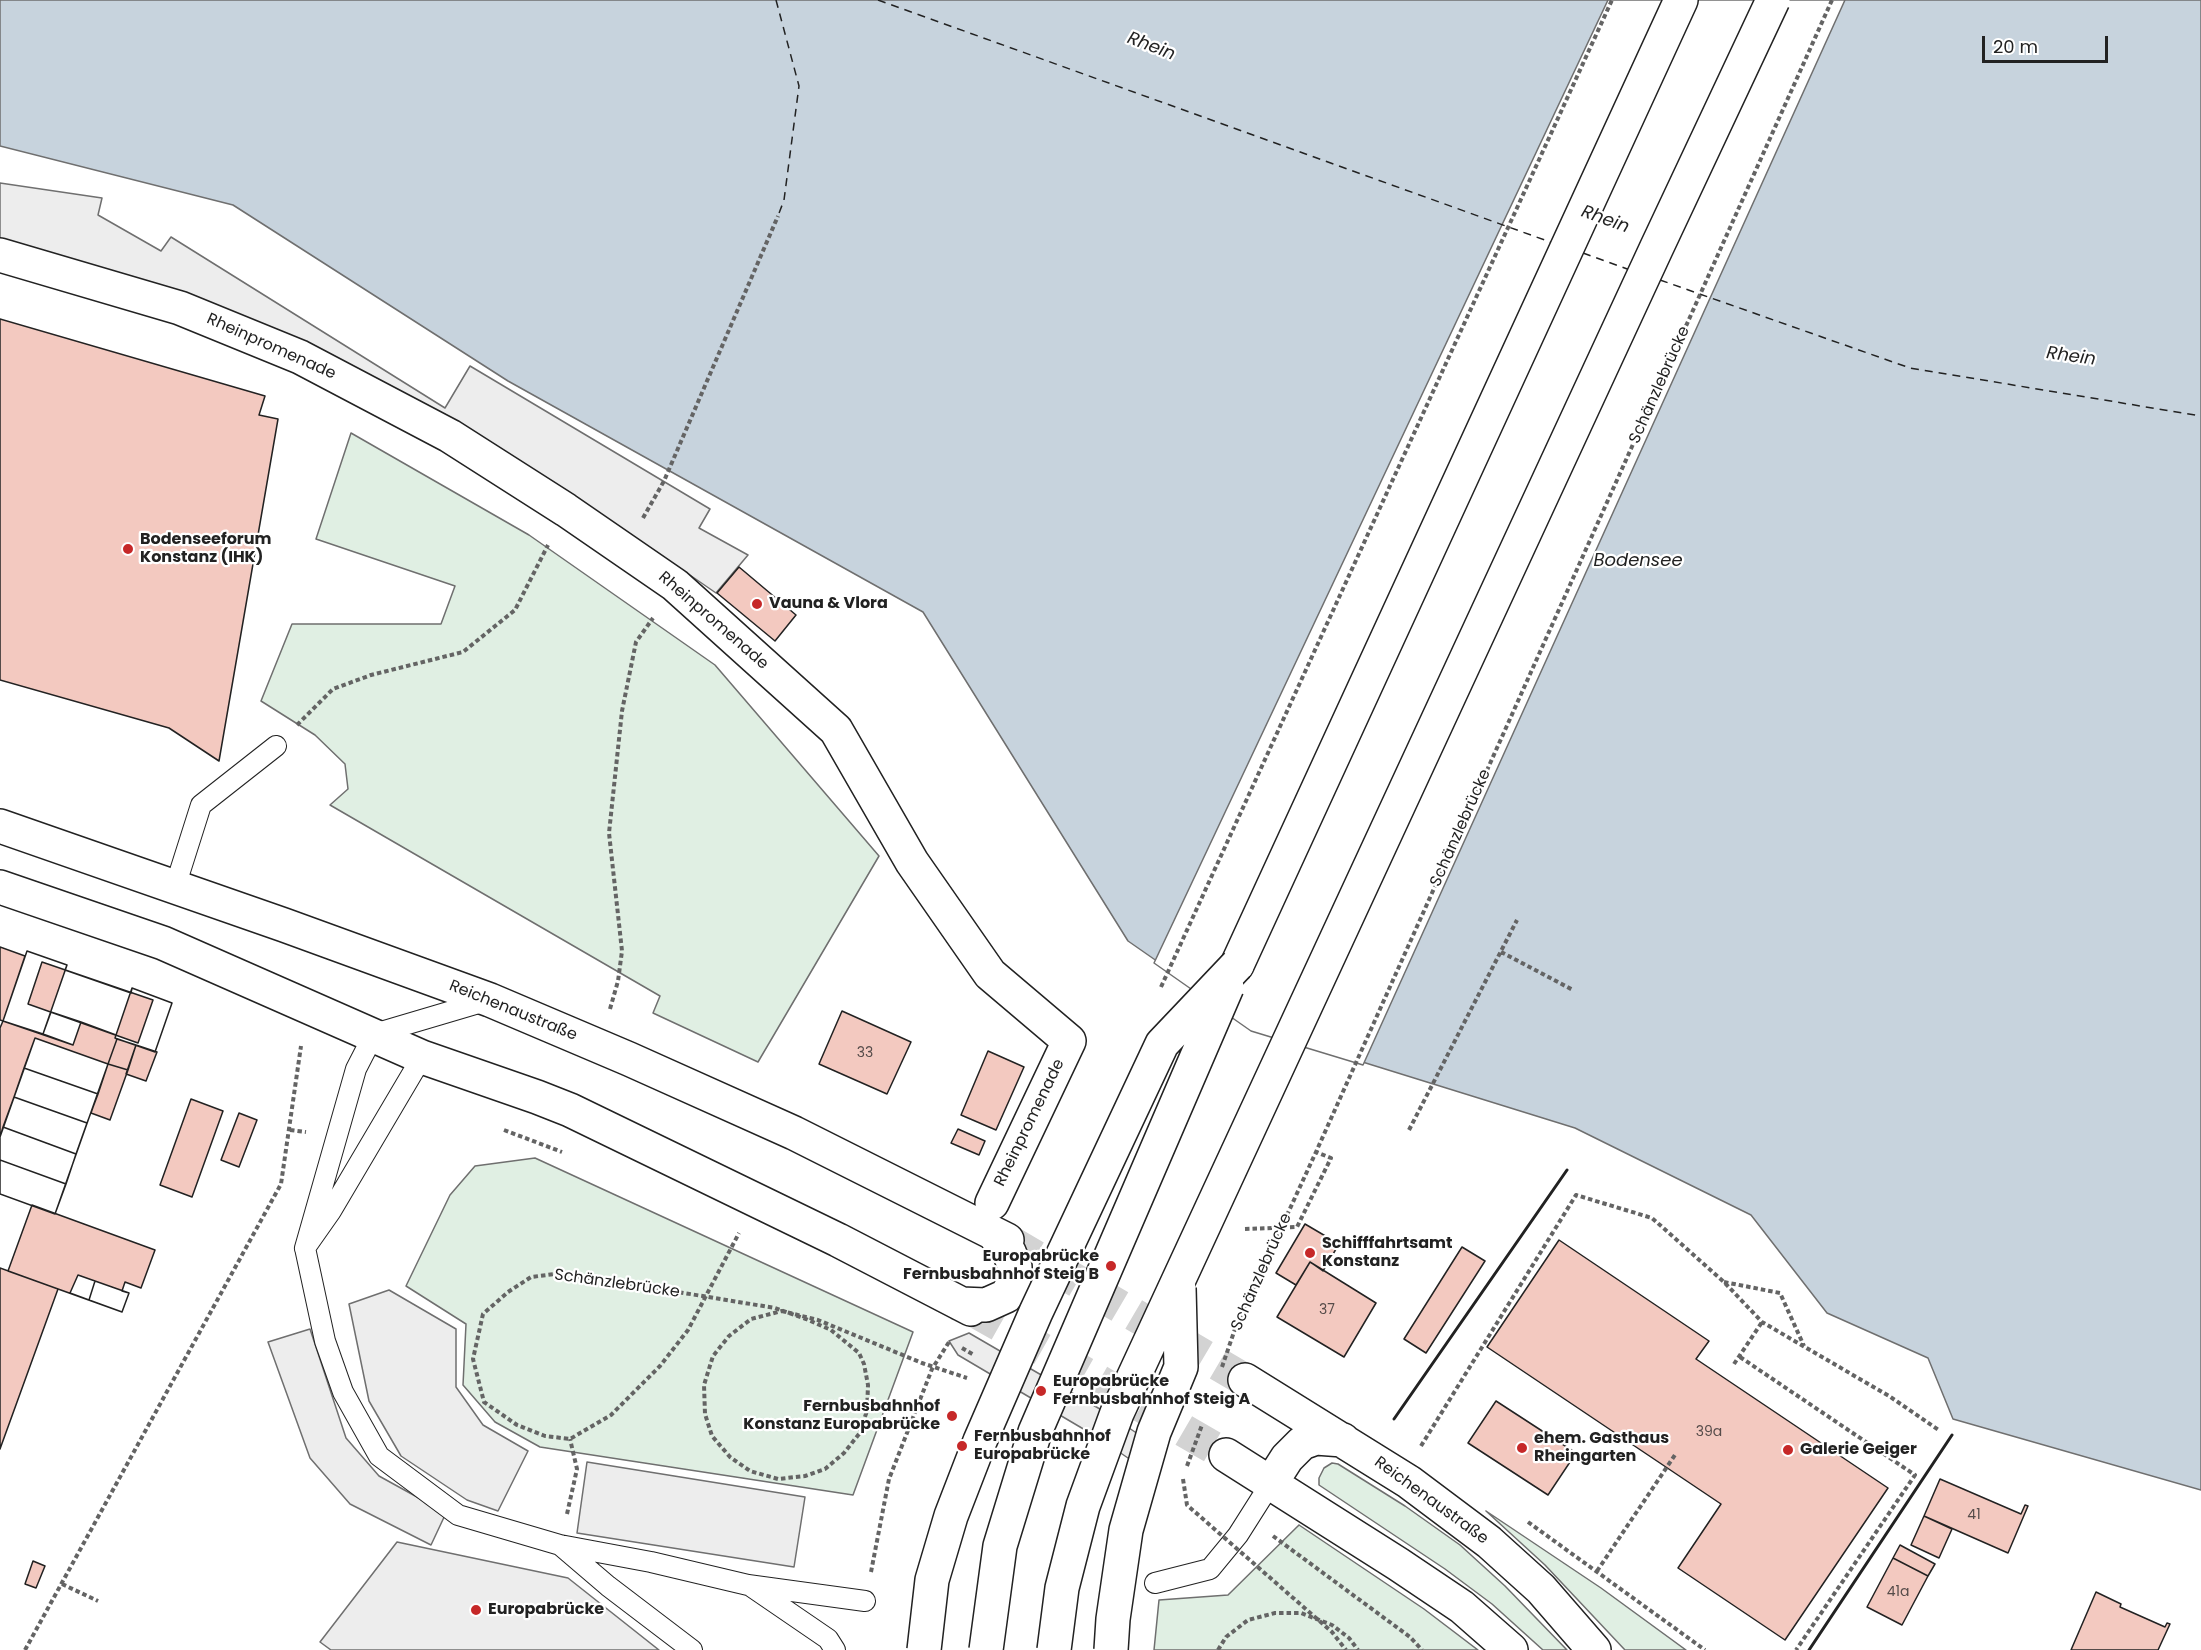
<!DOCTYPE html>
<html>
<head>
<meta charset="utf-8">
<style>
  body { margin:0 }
  #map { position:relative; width:2201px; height:1650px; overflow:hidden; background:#fff; font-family:Poppins,sans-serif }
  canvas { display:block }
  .scale { position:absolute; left:1982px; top:36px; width:126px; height:27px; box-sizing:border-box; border:3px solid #222; border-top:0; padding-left:8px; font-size:18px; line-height:21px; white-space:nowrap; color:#222; -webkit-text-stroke:4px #fff; paint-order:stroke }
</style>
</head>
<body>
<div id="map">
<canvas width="2201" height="1650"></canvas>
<div class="scale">20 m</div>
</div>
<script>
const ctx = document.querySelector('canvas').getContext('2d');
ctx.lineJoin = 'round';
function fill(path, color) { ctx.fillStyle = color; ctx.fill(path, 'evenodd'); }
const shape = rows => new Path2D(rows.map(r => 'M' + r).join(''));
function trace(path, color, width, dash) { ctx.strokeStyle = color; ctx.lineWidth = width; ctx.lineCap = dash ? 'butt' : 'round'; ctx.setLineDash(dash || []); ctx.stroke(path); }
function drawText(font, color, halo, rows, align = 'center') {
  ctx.font = font + ' Poppins,sans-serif'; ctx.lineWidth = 4.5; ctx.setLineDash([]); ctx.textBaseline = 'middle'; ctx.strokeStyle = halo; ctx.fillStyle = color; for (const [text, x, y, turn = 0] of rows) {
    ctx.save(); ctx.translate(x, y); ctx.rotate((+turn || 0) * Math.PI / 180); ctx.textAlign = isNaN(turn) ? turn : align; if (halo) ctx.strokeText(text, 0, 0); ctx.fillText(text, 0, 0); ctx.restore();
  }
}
const green = shape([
  [351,433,529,535,715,665,879,856,758,1062,653,1013,660,996,330,805,348,789,345,764,315,735,261,701,292,624,441,624,455,586,316,539,351,433],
  [535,1158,913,1332,853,1495,540,1447,495,1422,463,1385,466,1324,406,1286,450,1195,475,1166,535,1158],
  [1332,1463,1338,1464,1405,1506,1460,1545,1505,1586,1567,1650,1543,1650,1492,1604,1445,1569,1319,1485,1319,1478,1324,1468,1332,1463],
  [1486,1511,1601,1588,1686,1650,1625,1650,1545,1565,1486,1511],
  [1299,1525,1424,1609,1478,1650,1154,1650,1159,1600,1228,1595,1299,1525]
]);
fill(green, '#e0efe3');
trace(green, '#6f6f6f', 1.5);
const parking = shape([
  [0,183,102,198,98,215,161,251,171,237,445,408,470,366,710,509,699,528,748,555,716,593,620,527,473,435,0,243,0,183],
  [389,1290,456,1329,456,1387,483,1425,528,1451,498,1511,467,1500,401,1456,369,1401,349,1304,389,1290],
  [310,1329,346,1438,379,1476,446,1513,431,1545,350,1504,310,1458,268,1342,310,1329],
  [969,1333,1105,1412,1147,1440,1156,1477,1097,1437,958,1355,949,1341,969,1333],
  [587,1462,805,1497,794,1567,577,1533,587,1462],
  [397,1542,568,1578,659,1650,331,1650,320,1642,397,1542]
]);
fill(parking, '#ededed');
trace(parking, '#6f6f6f', 1.5);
const water = shape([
  [0,0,2201,0,2201,1490,1953,1419,1928,1358,1827,1313,1751,1215,1575,1128,1253,1028,1128,941,923,612,508,381,233,205,0,146,0,0]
]);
fill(water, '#c7d3dd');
trace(water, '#6f6f6f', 1.5);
const pier = shape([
  [1608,0,1845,0,1363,1065,1251,1031,1154,963,1608,0]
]);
fill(pier, '#fff');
trace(pier, '#6f6f6f', 1.5);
trace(shape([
  [776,0,799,86,784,200,778,216],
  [878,0,1553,243],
  [1583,253,1630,270],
  [1660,280,1910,368,2201,416]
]), '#222', 1.5, [8, 6]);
const building = shape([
  [0,319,265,396,259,415,278,419,219,761,169,728,0,680,0,319],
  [739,567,796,615,775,641,717,593,739,567],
  [0,947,25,956,3,1021,0,1020,0,947],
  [27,951,67,965,65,970,131,993,132,988,172,1003,155,1052,115,1038,116,1035,81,1022,73,1045,3,1021,27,951],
  [27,951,67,965,43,1034,3,1021,27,951],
  [42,962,153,1000,138,1043,28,1004,42,962],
  [132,988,172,1003,155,1052,115,1038,132,988],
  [842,1011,911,1042,887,1094,819,1064,842,1011],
  [51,1012,81,1022,73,1045,43,1034,51,1012],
  [3,1021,73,1045,81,1022,116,1035,115,1038,117,1039,108,1064,35,1038,0,1137,0,1028,3,1021],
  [35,1038,108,1064,55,1214,0,1194,0,1137,35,1038],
  [35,1038,108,1064,98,1094,24,1068,35,1038],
  [117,1039,136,1045,128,1070,108,1064,117,1039],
  [136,1045,157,1052,146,1081,126,1074,136,1045],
  [988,1051,1024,1067,996,1130,961,1115,988,1051],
  [108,1064,128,1070,110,1120,91,1113,108,1064],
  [24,1068,98,1094,87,1123,14,1097,24,1068],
  [14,1097,87,1123,76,1154,3,1127,14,1097],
  [191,1099,223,1111,192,1197,160,1185,191,1099],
  [239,1113,257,1120,239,1167,221,1160,239,1113],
  [3,1127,76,1154,66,1184,0,1160,0,1137,3,1127],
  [958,1129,985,1141,979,1155,951,1143,958,1129],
  [0,1160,66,1184,55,1214,0,1194,0,1160],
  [32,1205,155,1250,141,1288,125,1282,122,1291,129,1293,122,1312,8,1271,32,1205],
  [1305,1224,1339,1244,1323,1271,1310,1262,1296,1285,1276,1273,1305,1224],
  [1559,1240,1709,1341,1696,1359,1888,1488,1785,1640,1678,1568,1721,1504,1487,1347,1559,1240],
  [1462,1247,1485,1261,1426,1353,1404,1339,1462,1247],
  [1310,1262,1376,1303,1344,1357,1277,1317,1310,1262],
  [0,1268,58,1289,0,1449,0,1268],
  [78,1275,95,1281,89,1300,70,1293,78,1275],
  [95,1281,129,1293,122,1312,89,1300,95,1281],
  [1496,1401,1576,1453,1548,1495,1468,1443,1496,1401],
  [1940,1479,2021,1514,2025,1505,2028,1506,2008,1553,1924,1516,1940,1479],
  [1924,1516,1952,1529,1939,1558,1911,1545,1924,1516],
  [1900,1545,1935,1564,1928,1576,1893,1558,1900,1545],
  [1893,1558,1928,1576,1902,1625,1867,1607,1893,1558],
  [33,1561,45,1566,36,1588,25,1584,33,1561],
  [2096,1592,2121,1604,2120,1607,2165,1627,2167,1623,2170,1624,2158,1650,2071,1650,2096,1592]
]);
fill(building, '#f3c9c0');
trace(building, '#222', 1.5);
trace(shape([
  [1007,1240,1245,1380],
  [971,1309,1104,1384,1226,1455]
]), '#d3d3d3', 33, [33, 16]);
const lane = shape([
  [175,887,201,805,276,746],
  [422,1057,331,1211,305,1248,356,1069,374,1034,489,1000],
  [305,1248,325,1341,343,1392,379,1456,458,1515,560,1545,651,1562,748,1585,865,1601],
  [560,1545,608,1586,692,1650],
  [1155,1583,1210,1569,1238,1535,1271,1483],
  [752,1587,828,1639,835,1650]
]);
const street = shape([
  [0,255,180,308,300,357,450,436,566,510,675,585,836,730,912,862,990,974,1069,1041,992,1203]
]);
const primary = shape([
  [0,826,284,925,490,1000,629,1059,794,1133,1007,1240],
  [0,887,163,943,422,1057,537,1097,570,1110,838,1240,971,1309],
  [1237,965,1681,0],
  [961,1304,986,1305,1006,1296,1014,1283,1015,1267,1009,1252,993,1233],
  [1245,1380,1409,1482,1489,1542,1541,1589,1594,1650],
  [1226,1455,1398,1564,1462,1607,1511,1650],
  [1271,1483,1287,1458,1302,1443,1316,1438,1343,1440]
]);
trace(lane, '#222', 22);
trace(street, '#222', 36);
trace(primary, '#222', 36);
trace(shape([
  [643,518,664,481,778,216],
  [297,725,333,689,371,675,463,652,515,610,548,545],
  [1501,952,1573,990],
  [610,1009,618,981,622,951,609,833,622,711,636,642,653,618],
  [290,1130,306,1132],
  [504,1130,562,1152],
  [1409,1130,1517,920],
  [1245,1229,1297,1227,1331,1158,1316,1152],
  [605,1280,555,1274,531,1277,508,1292,483,1314,473,1359,484,1402,517,1425,545,1436,570,1439,611,1415,660,1366,688,1330,739,1233],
  [1724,1282,1780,1293,1804,1346],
  [962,1348,974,1355],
  [1740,1357,1915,1475,1796,1650],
  [1734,1364,1762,1322],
  [1421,1446,1576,1195,1652,1218,1724,1282,1762,1322,1889,1396,1940,1431],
  [567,1514,577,1469,570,1439],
  [1528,1522,1705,1650],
  [1273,1536,1410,1637,1422,1650],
  [1597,1571,1675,1455],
  [871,1572,889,1479,932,1369,949,1342],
  [62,1584,98,1601],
  [25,1650,281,1184,301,1046],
  [1218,1650,1226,1637,1248,1620,1275,1613,1301,1613,1332,1625,1349,1638,1358,1650]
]), '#646464', 4, [4.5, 3]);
trace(lane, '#fff', 20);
trace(street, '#fff', 33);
trace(primary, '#fff', 33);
const primaryBridge = shape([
  [924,1650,932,1580,951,1516,980,1441,1036,1312,1162,1044,1237,965],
  [986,1650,1000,1546,1035,1432,1227,987],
  [1054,1650,1062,1588,1083,1506,1117,1413,1656,249,1773,0],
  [1111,1650,1113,1619,1126,1530,1154,1432,1181,1367,1179,1288]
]);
trace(primaryBridge, '#222', 36, []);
trace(shape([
  [1161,987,1612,0],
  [605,1280,775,1308,806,1319,831,1330,859,1353,864,1364,868,1385,867,1411,859,1434,844,1453,825,1469,805,1476,778,1479,750,1471,730,1457,712,1436,705,1414,704,1385,713,1356,729,1336,751,1319,782,1311,818,1320,922,1363,967,1378],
  [1222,1367,1236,1326,1316,1152,1832,0],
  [1187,1466,1202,1425],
  [1183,1479,1187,1505,1332,1632,1346,1650]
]), '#646464', 4, [4.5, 3]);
trace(primaryBridge, '#fff', 33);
trace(shape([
  [1394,1419,1567,1170],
  [1809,1650,1952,1435]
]), '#222', 3);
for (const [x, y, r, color] of [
  [128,549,6,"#c62828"],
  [757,604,6,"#c62828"],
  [1310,1253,6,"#c62828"],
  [1111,1266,6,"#c62828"],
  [1041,1391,6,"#c62828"],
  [952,1416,6,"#c62828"],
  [962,1446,6,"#c62828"],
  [1522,1448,6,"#c62828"],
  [1788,1450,6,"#c62828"],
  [476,1610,6,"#c62828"]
]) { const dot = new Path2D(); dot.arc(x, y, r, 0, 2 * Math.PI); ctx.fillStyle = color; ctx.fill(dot); trace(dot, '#fff', 2); }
drawText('14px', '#564c4a', null, [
  ["33",865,1053],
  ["37",1327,1310],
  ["39a",1709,1432],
  ["41",1974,1515],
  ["41a",1898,1592]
]);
drawText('16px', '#222', '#fff', [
  ["Rheinpromenade",271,347,24],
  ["Schänzlebrücke",1660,385,-66],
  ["Rheinpromenade",713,621,41],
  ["Schänzlebrücke",1461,828,-66],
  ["Reichenaustraße",513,1011,22],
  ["Rheinpromenade",1030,1123,-64],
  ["Schänzlebrücke",1262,1272,-66],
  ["Schänzlebrücke",617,1284,8],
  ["Reichenaustraße",1431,1501,36]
]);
drawText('bold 16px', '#222', '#fff', [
  ["Bodenseeforum",140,540],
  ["Konstanz (IHK)",140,558],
  ["Vauna & Vlora",769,604],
  ["Schifffahrtsamt",1322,1244],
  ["Konstanz",1322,1262],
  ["Europabrücke",1099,1257,"right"],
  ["Fernbusbahnhof Steig B",1099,1275,"right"],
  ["Europabrücke",1053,1382],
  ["Fernbusbahnhof Steig A",1053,1400],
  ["Fernbusbahnhof",940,1407,"right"],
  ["Konstanz Europabrücke",940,1425,"right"],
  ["Fernbusbahnhof",974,1437],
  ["Europabrücke",974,1455],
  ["ehem. Gasthaus",1534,1439],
  ["Rheingarten",1534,1457],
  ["Galerie Geiger",1800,1450],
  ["Europabrücke",488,1610]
], 'left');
drawText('italic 18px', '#222', '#fff', [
  ["Rhein",1151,47,21],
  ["Rhein",1605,220,20],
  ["Rhein",2071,357,8],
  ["Bodensee",1638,561]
]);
</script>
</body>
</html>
